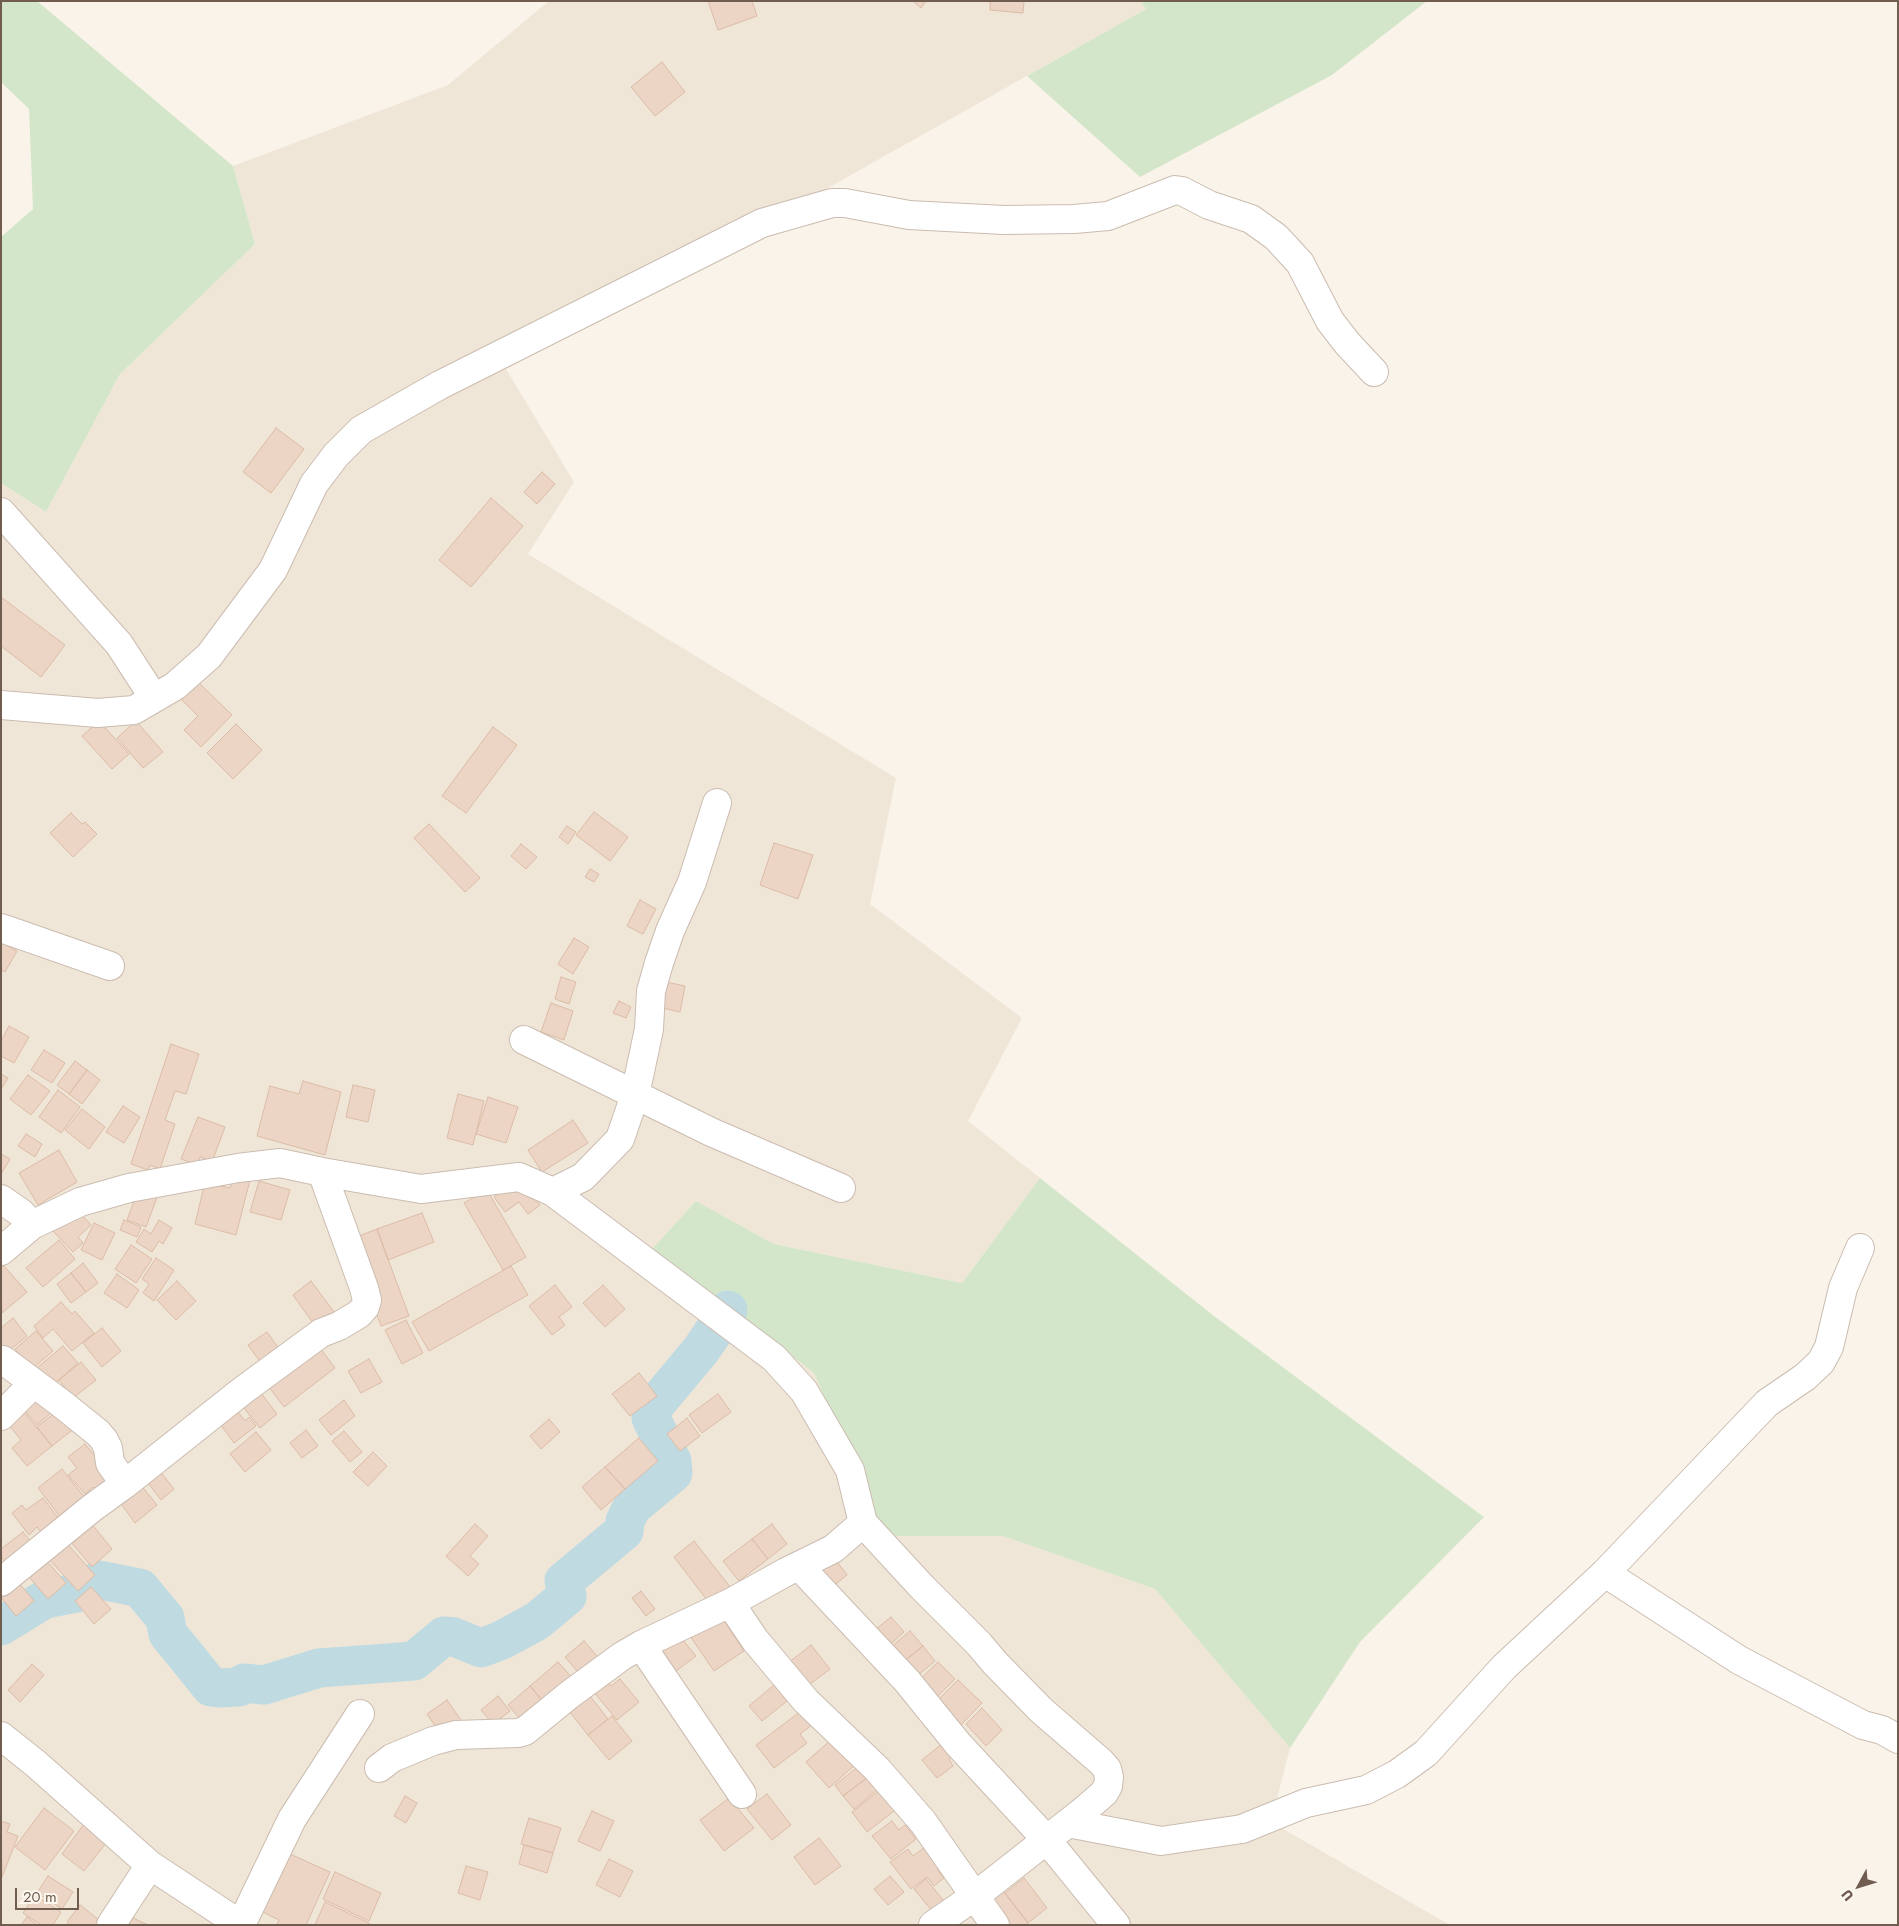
<!DOCTYPE html>
<html>
<head>
<meta charset="utf-8">
<style>
  body { margin:0 }
  #map { position:relative; width:1899px; height:1926px; overflow:hidden; background:#faf3e9; font-family:Jost,sans-serif }
  canvas { display:block }
  .frame { position:absolute; inset:0; border:2px solid #715c50; pointer-events:none }
  .north { position:absolute; left:1834px; top:1861px; width:50px; height:50px; -webkit-text-stroke:4px #fdf8ef; paint-order:stroke; rotate:231deg; font-size:14px; font-weight:700; line-height:20px; text-align:center; color:#715c50 }
  .north::after { content:''; display:block; margin:auto; width:18px; height:22px; background:#715c50; clip-path:polygon(50% 0,100% 100%,50% 72%,0 100%) }
  .scale { position:absolute; left:15px; top:1888px; width:64px; height:22px; box-sizing:border-box; border:2px solid #715c50; border-top:0; padding-left:6px; font-size:15px; line-height:18px; white-space:nowrap; color:#715c50; -webkit-text-stroke:4px #fdf8ef; paint-order:stroke }
</style>
</head>
<body>
<div id="map">
<canvas width="1899" height="1926"></canvas>
<div class="frame"></div>
<div class="north">U</div>
<div class="scale">20 m</div>
</div>
<script>
const ctx = document.querySelector('canvas').getContext('2d');
ctx.lineJoin = 'round';
function fill(path, color) { ctx.fillStyle = color; ctx.fill(path, 'evenodd'); }
const shape = rows => new Path2D(rows.map(r => 'M' + r).join(''));
function trace(path, color, width, dash) { ctx.strokeStyle = color; ctx.lineWidth = width; ctx.lineCap = dash ? 'butt' : 'round'; ctx.setLineDash(dash || []); ctx.stroke(path); }
fill(shape([
  [549,1,1140,1,1146,9,506,369,574,482,528,554,896,778,870,904,1022,1018,968,1121,1040,1178,962,1283,774,1244,696,1201,652,1249,814,1373,885,1536,1003,1536,1155,1589,1290,1748,1271,1822,1450,1925,1,1925,1,483,46,512,120,374,255,244,233,166,448,85]
]), '#f0e6d8');
fill(shape([
  [1,1,37,1,233,166,255,244,120,374,46,512,1,483,1,237,33,209,29,109,1,82],
  [1140,1,1427,1,1332,75,1140,177,1027,76,1146,9],
  [1040,1178,1214,1316,1484,1517,1360,1642,1290,1748,1155,1589,1003,1536,885,1536,814,1373,652,1249,696,1201,774,1244,962,1283]
]), '#d4e6c9');
trace(shape([
  [1,1626,45,1599,76,1593,100,1580,140,1588,165,1618,168,1634,182,1651,211,1687,221,1688,239,1687,244,1683,264,1685,319,1668,414,1661,444,1636,454,1637,481,1648,502,1640,537,1621,567,1596,564,1581,624,1531,625,1521,632,1507,673,1473,672,1461,651,1418,655,1405,701,1350,728,1310]
]), '#bfdbe1', 39);
const building = shape([
  [708,1,752,1,757,16,718,30,708,1],
  [913,1,926,1,921,8,913,1],
  [990,1,1024,1,1023,13,990,10,990,1],
  [662,62,685,92,655,116,631,87,662,62],
  [276,428,304,449,271,493,243,472,276,428],
  [542,472,555,484,537,504,524,492,542,472],
  [491,498,523,526,471,587,439,560,491,498],
  [1,597,65,645,41,677,1,646,1,597],
  [197,681,232,715,201,747,184,730,198,716,180,698,197,681],
  [99,721,129,754,112,769,82,736,99,721],
  [136,721,163,752,143,768,117,738,136,721],
  [236,724,262,750,233,779,207,753,236,724],
  [493,727,517,745,466,813,442,796,493,727],
  [594,812,628,837,610,861,576,835,594,812],
  [71,813,82,824,85,822,97,834,73,857,50,833,71,813],
  [429,824,480,878,465,892,414,838,429,824],
  [567,826,576,832,568,844,559,837,567,826],
  [774,843,813,855,798,899,760,885,774,843],
  [521,844,537,857,526,869,511,856,521,844],
  [590,869,599,874,594,882,585,877,590,869],
  [640,900,656,909,643,934,627,926,640,900],
  [574,938,589,947,573,974,558,964,574,938],
  [1,942,17,951,5,972,1,970,1,942],
  [561,977,576,982,569,1004,555,999,561,977],
  [666,982,685,986,680,1012,662,1008,666,982],
  [619,1001,631,1007,626,1018,613,1013,619,1001],
  [551,1003,573,1011,564,1040,541,1032,551,1003],
  [9,1026,29,1037,14,1063,1,1056,1,1041,9,1026],
  [171,1044,199,1054,186,1094,175,1091,165,1120,175,1124,160,1169,150,1165,148,1170,131,1164,171,1044],
  [44,1050,65,1063,52,1083,31,1070,44,1050],
  [75,1061,87,1070,69,1094,57,1085,75,1061],
  [87,1070,100,1080,82,1104,69,1094,87,1070],
  [1,1074,8,1078,1,1089,1,1074],
  [28,1075,50,1091,31,1115,10,1099,28,1075],
  [303,1081,341,1092,325,1155,257,1136,270,1086,299,1094,303,1081],
  [353,1085,375,1090,368,1122,346,1117,353,1085],
  [58,1090,80,1107,61,1133,39,1117,58,1090],
  [458,1094,484,1101,473,1145,447,1138,458,1094],
  [488,1097,518,1107,506,1143,476,1134,488,1097],
  [123,1106,140,1117,124,1143,106,1132,123,1106],
  [82,1109,105,1127,89,1149,65,1130,82,1109],
  [198,1117,225,1127,212,1162,200,1157,197,1165,181,1159,198,1117],
  [573,1120,588,1143,542,1172,528,1150,573,1120],
  [26,1134,42,1144,35,1157,18,1146,26,1134],
  [59,1150,77,1182,38,1205,19,1173,59,1150],
  [1,1154,10,1159,1,1174,1,1154],
  [234,1175,250,1180,236,1235,195,1224,205,1182,230,1188,234,1175],
  [259,1181,290,1190,281,1220,250,1212,259,1181],
  [516,1181,527,1188,540,1205,528,1214,519,1202,505,1212,494,1197,516,1181],
  [139,1188,158,1195,146,1227,127,1220,139,1188],
  [487,1190,526,1257,503,1270,464,1203,487,1190],
  [73,1205,91,1225,78,1237,83,1243,73,1252,49,1227,73,1205],
  [422,1213,434,1242,388,1260,377,1229,422,1213],
  [124,1220,141,1227,137,1237,120,1230,124,1220],
  [159,1220,172,1228,163,1244,159,1241,152,1252,136,1242,144,1229,151,1234,159,1220],
  [94,1223,115,1233,102,1260,81,1250,94,1223],
  [377,1229,409,1316,381,1326,349,1240,377,1229],
  [59,1240,75,1259,43,1287,26,1268,59,1240],
  [131,1245,152,1259,136,1283,115,1269,131,1245],
  [156,1258,174,1270,154,1301,143,1293,149,1284,142,1279,156,1258],
  [83,1263,98,1283,86,1292,71,1273,83,1263],
  [4,1266,27,1292,2,1313,1,1268,4,1266],
  [511,1266,528,1295,429,1351,412,1322,511,1266],
  [71,1273,86,1292,71,1303,57,1284,71,1273],
  [117,1274,139,1290,127,1308,104,1293,117,1274],
  [177,1281,196,1301,176,1320,157,1300,177,1281],
  [311,1281,337,1316,318,1330,293,1295,311,1281],
  [555,1285,572,1307,559,1317,565,1325,552,1335,529,1306,555,1285],
  [603,1285,625,1309,605,1327,583,1303,603,1285],
  [61,1302,72,1314,75,1311,94,1333,72,1351,53,1329,43,1338,34,1326,61,1302],
  [13,1318,27,1336,5,1354,1,1350,1,1328,13,1318],
  [406,1320,423,1353,402,1364,385,1330,406,1320],
  [102,1328,121,1351,102,1367,83,1343,102,1328],
  [36,1331,53,1351,32,1369,15,1349,36,1331],
  [267,1332,285,1357,266,1370,248,1345,267,1332],
  [317,1344,335,1368,284,1407,266,1383,317,1344],
  [63,1346,78,1363,53,1385,37,1368,63,1346],
  [369,1359,382,1382,361,1393,348,1371,369,1359],
  [81,1362,96,1380,73,1398,59,1380,81,1362],
  [639,1373,657,1396,630,1416,612,1394,639,1373],
  [39,1387,57,1408,37,1425,19,1404,39,1387],
  [257,1388,277,1414,260,1428,239,1402,257,1388],
  [718,1394,731,1412,702,1433,689,1415,718,1394],
  [344,1400,355,1416,331,1435,319,1420,344,1400],
  [232,1404,245,1421,249,1417,256,1426,234,1443,215,1417,232,1404],
  [60,1409,75,1428,52,1446,37,1427,60,1409],
  [24,1412,52,1446,27,1466,12,1448,21,1440,8,1424,24,1412],
  [687,1418,700,1436,680,1451,667,1434,687,1418],
  [549,1419,560,1432,541,1449,530,1436,549,1419],
  [306,1430,318,1446,302,1458,290,1443,306,1430],
  [344,1431,362,1452,350,1462,332,1441,344,1431],
  [256,1432,271,1450,245,1472,230,1454,256,1432],
  [639,1438,658,1461,625,1489,605,1467,639,1438],
  [85,1444,115,1480,99,1493,93,1487,85,1494,68,1475,77,1468,68,1457,85,1444],
  [373,1452,387,1466,368,1486,353,1472,373,1452],
  [155,1465,174,1489,161,1500,142,1475,155,1465],
  [605,1467,625,1489,601,1510,582,1487,605,1467],
  [62,1469,89,1503,65,1523,38,1488,62,1469],
  [140,1484,157,1505,135,1523,119,1501,140,1484],
  [43,1498,63,1524,45,1537,37,1527,29,1535,12,1513,22,1505,26,1510,43,1498],
  [91,1523,112,1549,92,1567,70,1541,91,1523],
  [475,1524,488,1536,470,1556,479,1564,468,1576,446,1556,475,1524],
  [772,1524,787,1544,768,1559,752,1539,772,1524],
  [23,1532,37,1549,11,1569,1,1557,1,1549,23,1532],
  [752,1539,768,1559,739,1581,723,1561,752,1539],
  [64,1540,95,1575,78,1591,46,1556,64,1540],
  [694,1541,731,1588,710,1604,674,1557,694,1541],
  [835,1559,847,1575,827,1591,814,1575,835,1559],
  [46,1560,66,1583,48,1599,24,1571,46,1560],
  [14,1577,34,1601,16,1616,1,1597,1,1588,14,1577],
  [91,1587,111,1609,94,1624,75,1601,91,1587],
  [641,1591,655,1609,646,1616,632,1598,641,1591],
  [719,1613,744,1651,714,1671,688,1633,719,1613],
  [891,1617,904,1632,885,1649,871,1633,891,1617],
  [910,1631,923,1646,903,1662,891,1647,910,1631],
  [682,1639,696,1656,672,1674,656,1652,671,1641,674,1645,682,1639],
  [584,1641,603,1663,584,1679,565,1657,584,1641],
  [811,1645,830,1669,801,1691,783,1667,811,1645],
  [923,1646,935,1661,916,1677,903,1662,923,1646],
  [558,1662,576,1682,548,1707,530,1686,558,1662],
  [938,1662,955,1679,936,1698,919,1680,938,1662],
  [32,1664,44,1675,20,1702,8,1690,32,1664],
  [620,1679,639,1702,617,1720,593,1691,606,1680,611,1686,620,1679],
  [958,1680,982,1703,961,1725,937,1701,958,1680],
  [774,1685,787,1701,762,1721,749,1706,774,1685],
  [530,1686,548,1707,526,1726,508,1705,530,1686],
  [586,1691,608,1719,588,1735,566,1707,586,1691],
  [498,1696,510,1711,493,1724,481,1710,498,1696],
  [447,1700,463,1723,443,1737,427,1714,447,1700],
  [982,1708,1002,1730,986,1746,966,1724,982,1708],
  [801,1711,812,1725,800,1734,807,1743,774,1768,756,1745,801,1711],
  [612,1716,632,1741,609,1760,588,1735,612,1716],
  [832,1739,855,1765,829,1788,806,1762,832,1739],
  [943,1743,953,1756,949,1759,953,1766,937,1778,922,1760,943,1743],
  [863,1763,872,1774,843,1796,835,1785,863,1763],
  [872,1774,882,1786,854,1809,843,1796,872,1774],
  [884,1787,899,1807,867,1832,852,1812,884,1787],
  [767,1794,791,1825,772,1840,747,1809,767,1794],
  [405,1796,417,1803,406,1823,394,1816,405,1796],
  [729,1798,754,1828,724,1851,700,1820,729,1798],
  [44,1808,74,1831,45,1870,15,1847,44,1808],
  [592,1811,614,1821,600,1851,578,1841,592,1811],
  [529,1818,561,1828,553,1853,521,1844,529,1818],
  [87,1820,110,1838,84,1871,62,1854,87,1820],
  [1,1821,10,1824,7,1832,18,1836,2,1877,1,1821],
  [892,1821,899,1830,905,1825,916,1839,891,1859,872,1836,892,1821],
  [819,1838,841,1866,815,1885,794,1857,819,1838],
  [524,1845,553,1853,547,1873,519,1864,524,1845],
  [925,1847,940,1867,937,1869,944,1878,934,1886,927,1877,911,1889,890,1862,908,1849,913,1856,925,1847],
  [281,1850,330,1872,306,1925,277,1925,279,1920,261,1911,281,1850],
  [609,1859,633,1871,620,1897,596,1885,609,1859],
  [466,1866,488,1872,480,1900,458,1893,466,1866],
  [335,1872,381,1893,369,1921,323,1899,335,1872],
  [48,1876,73,1892,62,1909,37,1893,48,1876],
  [890,1876,904,1892,888,1905,874,1889,890,1876],
  [1024,1878,1047,1908,1028,1923,1005,1893,1024,1878],
  [926,1879,944,1901,932,1911,914,1889,926,1879],
  [1000,1887,1028,1923,1025,1925,1000,1925,982,1901,1000,1887],
  [35,1895,61,1912,53,1925,41,1925,23,1913,35,1895],
  [325,1902,369,1923,368,1925,315,1925,325,1902],
  [80,1905,103,1923,102,1925,70,1925,67,1922,80,1905],
  [129,1916,148,1925,125,1925,129,1916],
  [27,1917,37,1925,21,1925,27,1917]
]);
fill(building, '#ecd5c4');
trace(building, '#dcbca6', 1);
const minor = shape([
  [1,512,119,644,154,698],
  [1,705,98,713,134,710,175,686,209,656,273,570,314,484,336,455,361,430,440,385,762,223,832,203,845,203,909,215,1004,220,1074,219,1108,216,1175,190,1182,191,1209,205,1251,219,1276,237,1300,263,1330,321,1347,343,1374,372],
  [1,928,110,966],
  [524,1040,711,1132,841,1188],
  [553,1192,583,1177,620,1139,635,1095,649,1029,651,991,659,963,670,931,692,882,717,803],
  [1,1199,21,1213,32,1225],
  [1,1251,32,1225,80,1202,129,1188,238,1168,280,1163,322,1172,421,1189,519,1177,553,1192,774,1358,804,1391,850,1470,863,1523,833,1549,786,1572,730,1603,755,1640,806,1701,877,1769,923,1822,995,1925],
  [3,1360,62,1404,98,1433,104,1440,108,1448,110,1463,125,1484],
  [1,1416,34,1383],
  [863,1523,922,1587,979,1644,995,1663,1041,1710,1101,1762,1107,1769,1109,1777,1108,1786,1104,1793,1082,1812,975,1896,933,1925],
  [799,1566,907,1681,958,1744,1046,1839,1116,1925],
  [1605,1573,1739,1660,1863,1725,1882,1730,1898,1739],
  [1,1582,92,1508,125,1484,242,1391,321,1333,339,1326,359,1314,365,1307,367,1300,364,1288,322,1172],
  [641,1645,742,1794],
  [1,1736,35,1763,150,1865,241,1925,292,1819,360,1714],
  [379,1768,392,1758,433,1741,456,1735,518,1733,525,1731,569,1695,622,1656,641,1645,730,1603],
  [1068,1823,1161,1841,1242,1829,1306,1803,1366,1790,1397,1774,1426,1753,1504,1667,1605,1573,1767,1403,1805,1377,1821,1362,1829,1347,1843,1288,1860,1248],
  [111,1925,150,1865]
]);
trace(minor, '#cbbcb0', 30);
trace(minor, '#fff', 28);
</script>
</body>
</html>
